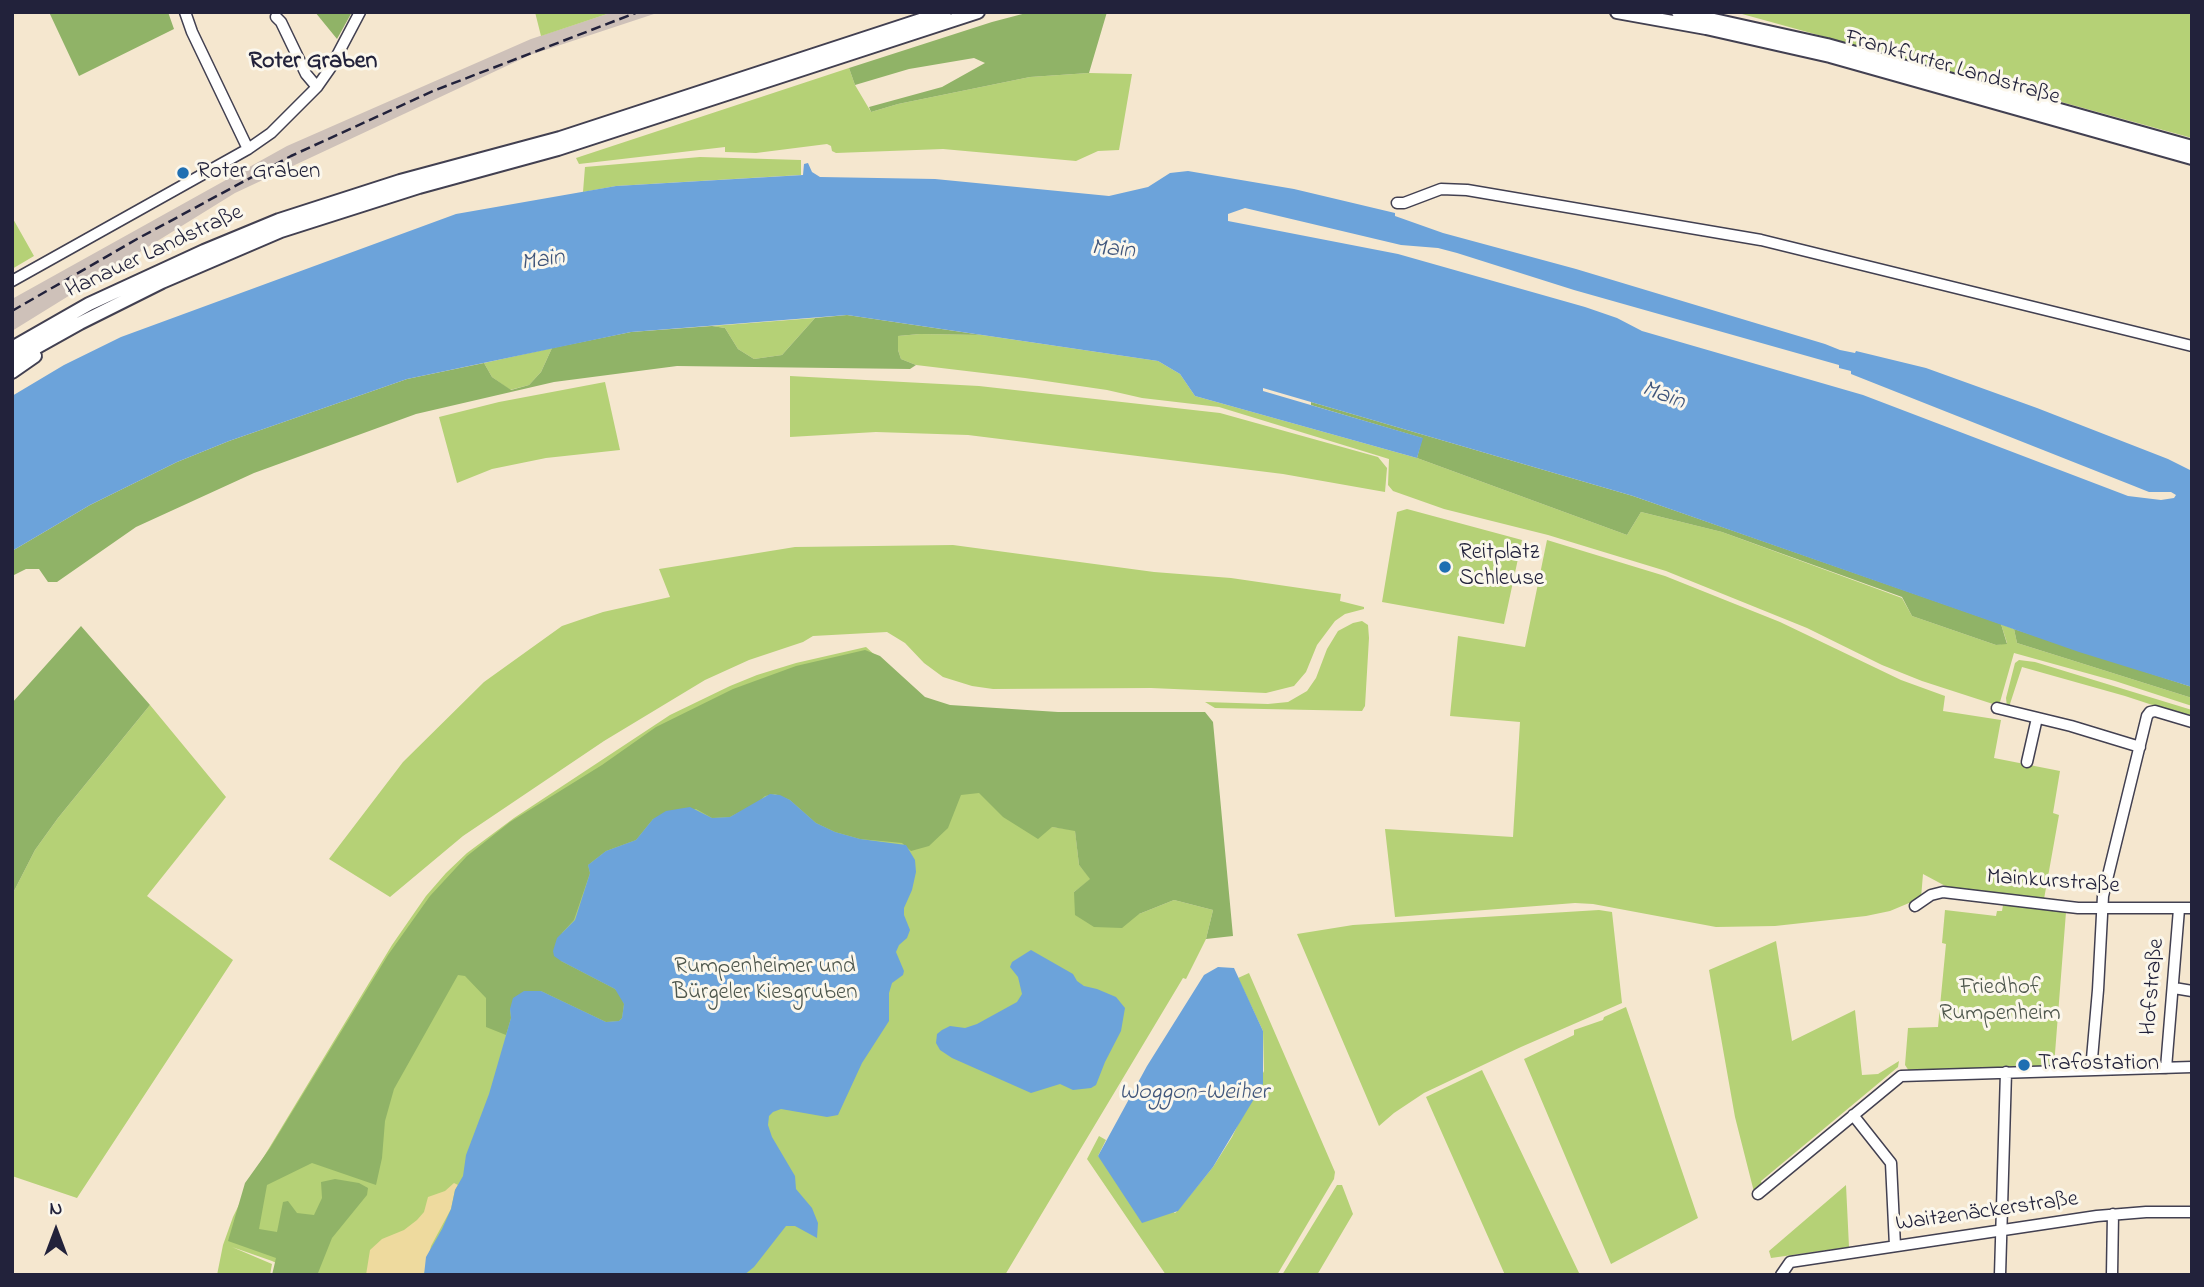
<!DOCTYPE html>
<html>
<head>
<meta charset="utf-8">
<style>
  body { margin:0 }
  #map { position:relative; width:2204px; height:1287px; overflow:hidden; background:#f5e7cf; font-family:"Indie Flower",sans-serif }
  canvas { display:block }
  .frame { position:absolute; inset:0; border:14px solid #22223b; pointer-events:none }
  .north { position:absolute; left:21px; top:1196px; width:70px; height:70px; -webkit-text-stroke:5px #fbf7ec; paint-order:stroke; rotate:0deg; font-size:19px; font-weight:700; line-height:28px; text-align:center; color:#22223b }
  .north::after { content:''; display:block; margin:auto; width:24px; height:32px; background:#22223b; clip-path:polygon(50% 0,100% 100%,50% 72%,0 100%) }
</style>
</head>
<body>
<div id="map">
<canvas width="2204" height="1287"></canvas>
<div class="frame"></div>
<div class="north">N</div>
</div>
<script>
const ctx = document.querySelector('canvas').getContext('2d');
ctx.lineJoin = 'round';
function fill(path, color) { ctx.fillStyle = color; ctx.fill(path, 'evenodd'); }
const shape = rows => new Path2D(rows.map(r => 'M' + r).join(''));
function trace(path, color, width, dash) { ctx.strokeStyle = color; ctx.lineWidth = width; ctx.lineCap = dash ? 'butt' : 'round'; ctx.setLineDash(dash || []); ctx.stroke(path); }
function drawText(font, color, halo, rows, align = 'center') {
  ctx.font = font + ' "Indie Flower",sans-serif'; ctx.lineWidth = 6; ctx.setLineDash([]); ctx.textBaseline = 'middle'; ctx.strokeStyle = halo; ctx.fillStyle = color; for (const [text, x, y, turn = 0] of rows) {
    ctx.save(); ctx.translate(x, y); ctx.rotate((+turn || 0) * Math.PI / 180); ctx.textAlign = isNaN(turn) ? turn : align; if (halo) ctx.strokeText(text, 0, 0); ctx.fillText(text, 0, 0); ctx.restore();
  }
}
fill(shape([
  [613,12,660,12,530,55,235,193,12,331,12,299,287,146,531,39]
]), '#cec1b9');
fill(shape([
  [535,12,613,12,541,36],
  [1728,12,2192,12,2192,138,1742,14],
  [849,68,855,85,871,112,898,104,1030,77,1089,73,1132,74,1119,150,1098,151,1076,161,943,149,836,153,832,151,831,146,827,144,756,153,725,152,725,147,579,164,576,158],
  [700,157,801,160,801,175,616,186,583,192,585,167],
  [12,217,34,256,12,269],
  [815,318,782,355,754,359,738,349,725,328,712,326],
  [920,334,982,335,1158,361,1180,374,1195,396,1417,458,1627,535,1641,512,1722,532,1902,598,1912,616,1996,645,2007,643,2001,624,2014,629,2017,643,2192,698,2192,706,2115,681,2014,653,2000,702,1996,705,1922,681,1882,665,1807,628,1666,571,1548,535,1444,509,1393,491,1388,485,1389,459,1219,407,1142,398,1107,390,1025,378,916,365,901,359,898,350,898,336],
  [552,348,541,372,529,385,510,390,492,377,484,363],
  [790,376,979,386,1220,413,1378,457,1387,468,1385,492,1283,474,968,435,876,432,790,437],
  [605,382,620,450,546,458,492,469,457,483,439,417,499,402],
  [1407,509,1522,540,1504,624,1382,602,1397,512],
  [1547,540,1665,576,1780,622,1901,680,1945,696,1943,711,2001,720,1994,758,2060,771,2053,813,2059,815,2044,899,1951,889,1923,874,1921,898,1890,911,1866,916,1775,926,1716,927,1593,904,1575,903,1395,917,1385,829,1513,837,1520,722,1450,716,1458,636,1525,647],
  [953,545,1154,572,1231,578,1341,594,1340,601,1364,607,1364,609,1345,614,1335,621,1317,645,1306,672,1294,686,1266,693,1151,688,993,689,972,686,943,677,924,663,905,643,887,632,813,636,803,642,749,660,705,680,604,741,463,836,390,897,329,859,403,762,484,682,562,626,603,612,670,597,659,569,795,547],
  [1362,621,1368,625,1369,638,1365,706,1362,711,1215,708,1205,702,1268,704,1288,702,1307,691,1316,678,1327,649,1338,631,1353,623],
  [866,647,928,703,1052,827,1075,830,1079,865,1091,879,1074,892,1139,914,1174,900,1213,910,1206,939,1186,979,1183,978,1005,1275,302,1275,272,1261,232,1247,272,1264,270,1275,217,1275,223,1245,233,1217,257,1168,392,945,426,896,446,873,467,853,514,818,670,715,730,686,757,675,796,663],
  [2019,660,2035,662,2192,710,2192,718,2125,696,2022,667,2009,707,2007,707,2006,698,2015,663],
  [150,705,226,797,147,896,233,960,77,1198,12,1176,12,895,35,850,58,818],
  [2003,905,2066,912,2054,1066,1909,1071,1905,1065,1908,1028,1938,1027,1946,944,1942,943,1945,910,1996,916,1997,911,2002,911],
  [1599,910,1612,912,1622,1003,1521,1047,1424,1093,1394,1113,1379,1126,1297,934,1353,925],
  [1776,941,1792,1041,1855,1010,1862,1075,1878,1074,1899,1061,1898,1067,1761,1181,1762,1184,1754,1192,1735,1117,1709,970],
  [1249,973,1335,1172,1334,1179,1277,1275,1166,1275,1087,1159,1099,1136,1106,1140,1098,1156,1175,1213,1178,1210,1213,1167,1232,1137,1264,1071,1263,1031,1238,978],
  [1626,1007,1698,1218,1611,1264,1524,1059,1574,1035,1574,1030,1603,1020,1604,1017],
  [1482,1070,1580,1275,1505,1275,1426,1097],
  [1337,1185,1342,1185,1353,1214,1317,1275,1282,1275],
  [1846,1185,1849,1247,1771,1258,1769,1251]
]), '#b5d176');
fill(shape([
  [49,12,168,12,174,29,79,76],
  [315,12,352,12,337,39],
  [1030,12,1107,12,1089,73,1030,77,898,104,871,112,869,107,942,87,985,63,974,58,909,69,855,85,849,68,992,22],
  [847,315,982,335,920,334,898,336,898,350,901,359,916,365,910,369,677,366,554,382,416,414,254,473,136,527,57,582,48,582,39,569,26,569,12,576,12,551,90,505,177,462,229,441,407,379,484,363,492,377,511,390,529,385,541,372,552,348,631,332,712,326,725,328,738,349,754,359,782,355,815,318],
  [1311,402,1633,496,2001,624,2007,644,1996,645,1912,616,1902,597,1722,532,1641,512,1627,535,1417,458,1422,438,1311,405],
  [81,626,150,705,58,818,35,850,12,895,12,703],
  [2014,629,2192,687,2192,698,2017,643],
  [865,650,880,656,925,697,950,705,1058,712,1205,712,1213,722,1233,936,1206,939,1213,910,1174,900,1139,914,1122,928,1094,927,1075,915,1074,892,1090,879,1079,865,1075,831,1052,827,1038,839,1003,817,979,793,961,795,948,828,929,846,911,851,902,843,860,839,835,832,816,823,790,800,775,794,765,796,757,803,730,817,712,818,696,809,653,819,636,840,606,851,588,865,590,873,574,920,562,933,561,961,615,989,622,996,624,1004,622,1018,619,1021,606,1022,541,991,535,991,510,1009,511,1018,506,1035,486,1027,486,998,465,976,458,975,394,1089,385,1121,382,1158,376,1185,312,1163,267,1185,259,1229,277,1232,283,1202,288,1201,297,1213,314,1215,322,1198,321,1182,335,1179,359,1183,368,1188,367,1195,332,1238,318,1273,272,1275,276,1258,228,1241,245,1183,270,1148,388,955,430,896,467,856,510,822,602,765,656,727,733,689,796,666]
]), '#90b367');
fill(shape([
  [454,1183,458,1185,455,1190,451,1209,431,1246,424,1275,366,1275,370,1250,382,1239,404,1230,417,1220,424,1212,428,1197,445,1191]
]), '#eeda9e');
fill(shape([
  [808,163,812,172,820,177,935,179,1109,196,1148,187,1170,173,1188,171,1294,189,1395,213,1395,216,1443,233,1576,269,1825,344,1840,350,1855,353,1856,351,1926,368,2037,408,2168,459,2192,471,2192,687,2079,652,1633,496,1263,388,1263,391,1423,438,1417,458,1195,396,1180,374,1158,361,847,315,631,332,407,379,229,441,177,462,90,505,12,551,12,396,64,365,121,337,456,214,616,186,803,175,804,164],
  [1245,208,1401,245,1438,248,1457,253,1574,290,1839,365,1839,368,1851,371,1851,374,2134,486,2149,492,2171,492,2176,495,2174,498,2161,500,2128,496,1863,395,1642,331,1617,318,1585,307,1398,254,1228,221,1228,214],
  [770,794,780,795,790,800,816,823,835,832,860,839,906,845,915,860,916,872,912,890,904,908,904,915,910,930,907,938,899,945,896,952,904,971,903,975,892,983,889,993,889,1021,862,1063,838,1115,827,1117,781,1109,773,1112,769,1116,768,1125,772,1137,795,1176,796,1189,812,1208,818,1223,817,1238,795,1226,786,1226,754,1267,744,1275,424,1275,426,1257,442,1229,451,1209,455,1190,463,1176,466,1155,489,1094,511,1018,510,1009,513,998,524,991,541,991,606,1022,619,1021,622,1018,624,1004,615,989,561,961,554,956,553,951,557,938,575,920,590,873,588,865,606,851,636,840,653,819,666,811,690,807,712,818,730,817],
  [1031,950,1073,974,1077,981,1084,986,1097,989,1116,997,1125,1008,1121,1031,1105,1062,1096,1085,1091,1088,1073,1090,1060,1084,1031,1093,952,1058,940,1050,936,1043,937,1034,942,1030,950,1026,965,1028,977,1024,1017,1002,1022,994,1018,977,1010,967,1012,962],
  [1218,967,1234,968,1263,1031,1263,1084,1213,1167,1178,1211,1142,1223,1098,1156,1147,1066,1204,975]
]), '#6ca3da');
const minor = shape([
  [185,12,192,32,248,149],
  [276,17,281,22,306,74,317,87],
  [1397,203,1404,203,1441,189,1467,190,1761,240,2192,346],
  [12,281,248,149,271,133,317,87,331,67,360,12],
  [1997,708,2071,726,2140,747],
  [2027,762,2037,718],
  [1915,906,1931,895,1943,892,2078,908,2192,908],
  [2174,988,2192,991],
  [2166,1068,2179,909],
  [2091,1070,2098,990,2103,896,2147,716,2150,712,2155,711,2192,722],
  [1853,1115,1891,1163,1895,1246],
  [1758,1194,1901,1076,2192,1067],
  [1781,1275,1790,1262,2097,1216,2146,1212,2192,1212],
  [2000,1275,2006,1072],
  [2112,1275,2113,1214]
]);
const major = shape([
  [1617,12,1706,28,1830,56,2192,158],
  [1678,12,1827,45,2192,147],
  [12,348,89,304,204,251,279,220,400,181,560,138,945,12],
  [12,361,80,323,162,282,281,231,419,187,558,149,978,12],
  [12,372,35,356]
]);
trace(minor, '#424051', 13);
trace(major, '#424051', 16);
trace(minor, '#fff', 10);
trace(major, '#fff', 12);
trace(shape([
  [12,311,137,239,291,156,433,91,638,12]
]), '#22223b', 2.5, [10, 5]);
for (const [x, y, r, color] of [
  [183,173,7,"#1f6fb2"],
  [1445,567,7,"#1f6fb2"],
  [2024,1065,7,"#1f6fb2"]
]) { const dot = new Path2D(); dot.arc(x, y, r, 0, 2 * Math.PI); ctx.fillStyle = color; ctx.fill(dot); trace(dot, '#fbf7ec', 2.5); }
drawText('23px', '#22223b', '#fbf7ec', [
  ["Frankfurter Landstraße",1952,69,16],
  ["Hanauer Landstraße",155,253,-25],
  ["Mainkurstraße",2053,883,4],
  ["Hofstraße",2154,987,-85],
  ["Waitzenäckerstraße",1987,1213,-8]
]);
drawText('23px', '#22223b', '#fbf7ec', [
  ["Roter Graben",197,173],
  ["Reitplatz",1459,554],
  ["Schleuse",1459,580],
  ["Trafostation",2038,1065]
], 'left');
drawText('23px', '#4e574d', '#fbf7ec', [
  ["Rumpenheimer und",765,968],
  ["Bürgeler Kiesgruben",765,994],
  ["Friedhof",2000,989],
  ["Rumpenheim",2000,1015]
]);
drawText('bold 24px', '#22223b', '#fbf7ec', [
  ["Roter Graben",313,63]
]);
drawText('italic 24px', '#40567b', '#fbf7ec', [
  ["Main",1113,251,4],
  ["Main",543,262,-9],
  ["Main",1663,397,20],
  ["Woggon-Weiher",1194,1094]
]);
</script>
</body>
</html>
